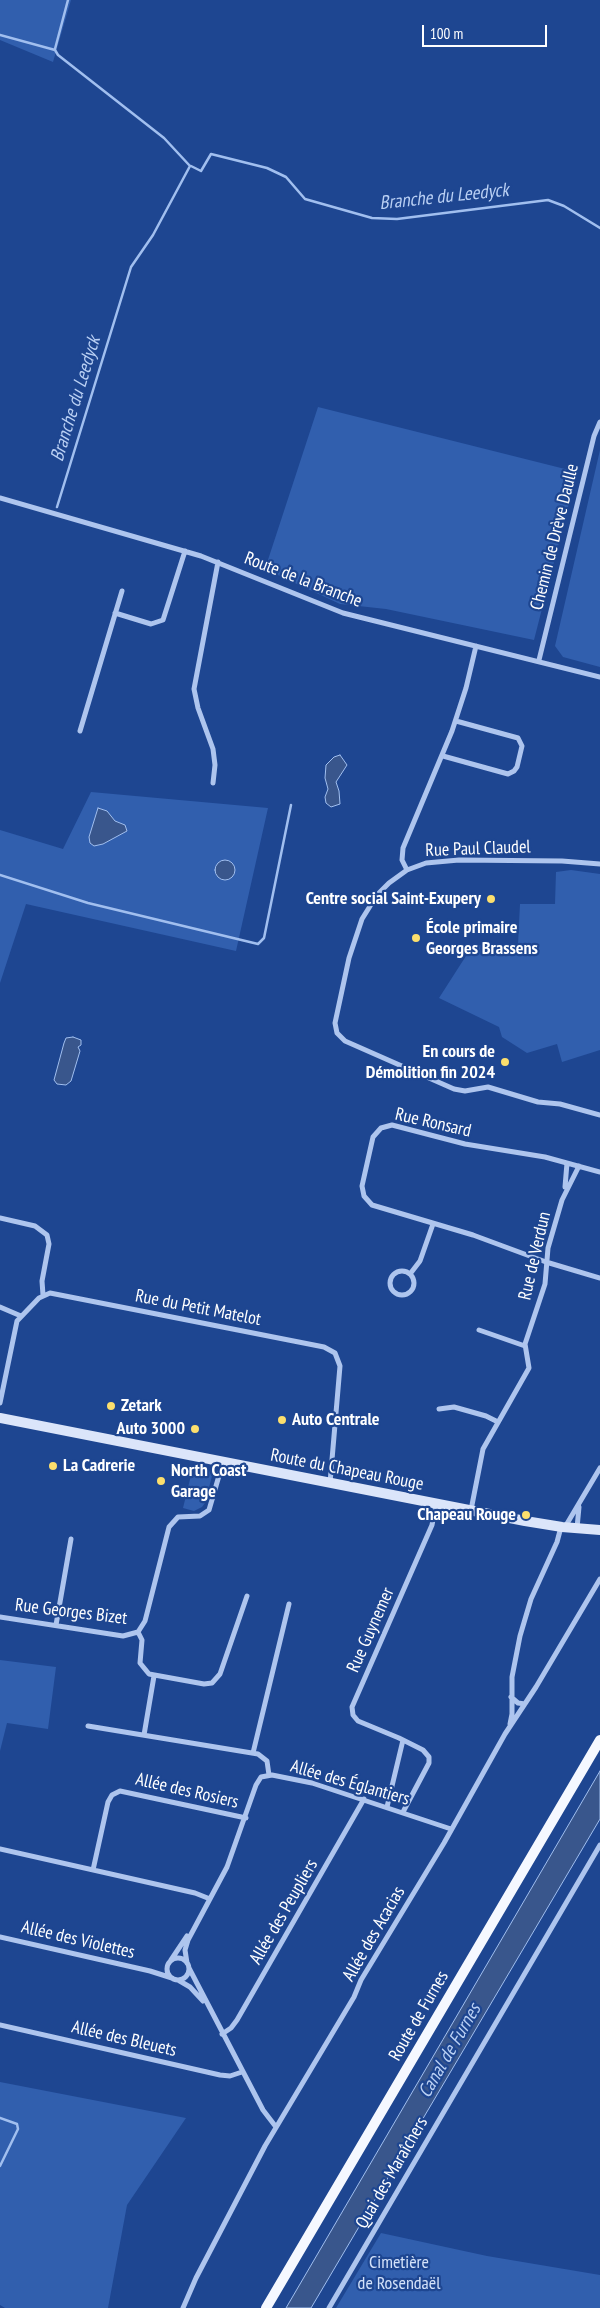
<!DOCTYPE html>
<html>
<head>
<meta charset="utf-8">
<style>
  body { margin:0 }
  #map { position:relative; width:600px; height:2308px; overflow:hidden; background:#1e4691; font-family:"PT Sans Narrow",sans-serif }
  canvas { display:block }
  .scale { position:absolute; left:422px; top:25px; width:125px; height:22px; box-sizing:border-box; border:2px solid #fff; border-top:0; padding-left:6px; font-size:15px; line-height:18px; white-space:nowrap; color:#fff; -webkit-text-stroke:4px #1e4691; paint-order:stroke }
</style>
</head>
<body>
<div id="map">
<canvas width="600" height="2308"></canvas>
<div class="scale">100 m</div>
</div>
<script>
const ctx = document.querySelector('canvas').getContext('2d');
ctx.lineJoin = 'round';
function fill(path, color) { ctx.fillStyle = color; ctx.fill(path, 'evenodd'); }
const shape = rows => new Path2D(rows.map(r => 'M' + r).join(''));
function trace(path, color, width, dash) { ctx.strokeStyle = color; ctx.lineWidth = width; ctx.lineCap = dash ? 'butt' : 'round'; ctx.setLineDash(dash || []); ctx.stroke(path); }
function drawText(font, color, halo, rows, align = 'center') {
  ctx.font = font + ' "PT Sans Narrow",sans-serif'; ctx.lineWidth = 4.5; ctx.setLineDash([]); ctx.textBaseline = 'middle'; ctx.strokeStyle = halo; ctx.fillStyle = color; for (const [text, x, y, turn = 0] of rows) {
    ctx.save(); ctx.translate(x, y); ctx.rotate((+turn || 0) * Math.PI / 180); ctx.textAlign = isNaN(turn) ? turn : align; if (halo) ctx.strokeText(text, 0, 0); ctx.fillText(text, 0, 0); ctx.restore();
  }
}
fill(shape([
  [0,0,71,0,53,62,0,40],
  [318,407,577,472,534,640,386,609,340,604,265,569],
  [600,450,600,667,563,657,555,646],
  [91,792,268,808,236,951,26,904,0,983,0,830,63,849],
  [571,870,600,874,600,1050,562,1062,557,1044,527,1053,502,1037,499,1027,439,998,473,945,518,945,520,904,555,904,556,872],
  [193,1467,209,1470,212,1476,205,1503,202,1507,194,1511,183,1508],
  [0,1660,56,1667,48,1729,7,1723,0,1751],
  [0,2082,186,2118,127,2205,108,2308,5,2308,0,2305],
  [381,2233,487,2256,600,2275,600,2308,336,2308]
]), '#315fae');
const water = shape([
  [340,755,347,765,336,782,339,791,340,804,331,807,326,803,325,797,328,789,325,778,326,765,334,757,340,755],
  [98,808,107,811,115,821,125,825,127,831,103,844,94,846,90,843,89,837,98,808],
  '215 870a10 10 0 1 1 20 0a10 10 0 1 1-20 0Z',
  [73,1037,81,1040,81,1045,78,1047,80,1051,71,1081,66,1085,57,1084,54,1080,64,1043,66,1038,73,1037],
  [600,1771,600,1819,311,2308,286,2308,600,1771]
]);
fill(water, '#39568c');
trace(water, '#a1bfef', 1);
trace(shape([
  [0,35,55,50,58,55,164,138,190,166,153,235,131,267,57,507],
  [55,49,68,0],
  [191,166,201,171,211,154,267,168,286,177,305,199,372,218,397,219,548,200,564,206,600,228],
  [0,875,88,903,258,944,264,938,291,805],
  [0,2118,17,2124,18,2129,0,2166]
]), '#a1bfef', 2.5);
trace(shape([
  [0,498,201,556,343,613,600,677],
  [115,613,151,624,163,620,185,551],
  [539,660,594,436,600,422],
  [80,731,122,591],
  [443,756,508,774,514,771,517,767,522,746,518,738,456,721],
  [213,783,215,765,213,749,198,708,194,689,218,562],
  [600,864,562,861,459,860,426,863,407,870,389,883,377,895,362,919,349,958,335,1023,337,1033,345,1041,454,1089,465,1091,488,1087,538,1102,560,1104,600,1115],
  [407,870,402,860,403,848,452,731,466,688,476,646],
  [600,1172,545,1157,465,1144,392,1125,381,1128,373,1137,362,1186,364,1196,372,1205,473,1235,546,1262,600,1278],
  [565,1187,567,1163],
  [0,1218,35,1226,47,1235,49,1244,42,1281,43,1295],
  '390 1283a12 12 0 1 1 24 0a12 12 0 1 1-24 0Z',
  [410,1274,420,1261,433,1224],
  [0,1307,21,1316],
  [479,1330,525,1346],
  [0,1403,17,1321,39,1298,50,1293,324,1347,335,1353,340,1366,330,1483],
  [439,1409,454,1407,486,1416,498,1422],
  [471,1510,483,1449,529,1368,525,1344,545,1284,548,1248,562,1200,579,1166],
  [565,1527,600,1468],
  [577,1528,579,1507],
  [0,1617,123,1636,138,1632,145,1621,169,1527,178,1517,200,1516,209,1510,223,1462],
  [56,1625,71,1539],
  [138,1632,142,1640,140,1663,149,1674,204,1684,212,1683,220,1674,247,1596],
  [511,1697,518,1703,525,1704],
  [510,1724,512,1714,512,1677,520,1636,531,1599,557,1542,561,1527],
  [88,1726,258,1754,267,1761,269,1775],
  [144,1735,154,1676],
  [253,1753,289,1604],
  [387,1807,403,1740],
  [403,1812,429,1763,429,1757,423,1750,399,1738,358,1721,353,1715,352,1707,432,1525,436,1504],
  [0,1849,195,1893,210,1899],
  [93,1870,108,1802,112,1795,120,1791,246,1818],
  [0,1937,150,1971,172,1978],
  '167 1969a11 11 0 1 1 22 0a11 11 0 1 1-22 0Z',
  [171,1960,187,1936],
  [187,1963,185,1950,188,1940,227,1867,256,1785,261,1777,272,1775,312,1783,451,1829],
  [189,1968,263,2110,276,2127],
  [178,1980,190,1987,203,2001],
  [0,2025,220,2075,230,2076,242,2072],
  [222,2034,231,2028,237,2020,364,1799],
  [183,2308,196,2278,265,2146,354,1997,361,1980,444,1843,505,1734,536,1687,600,1579],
  [329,2308,600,1845]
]), '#aec5ee', 5);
trace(shape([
  [0,1418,525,1521,562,1527,600,1530]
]), '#dbe5fa', 10);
trace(shape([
  [266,2308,600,1740]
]), '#f5f8ff', 10);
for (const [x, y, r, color] of [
  [491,899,5,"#fcdf6d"],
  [416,938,5,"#fcdf6d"],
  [505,1062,5,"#fcdf6d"],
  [111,1406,5,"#fcdf6d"],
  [282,1420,5,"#fcdf6d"],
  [195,1429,5,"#fcdf6d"],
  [53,1466,5,"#fcdf6d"],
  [161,1481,5,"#fcdf6d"],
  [526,1515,5,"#fcdf6d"]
]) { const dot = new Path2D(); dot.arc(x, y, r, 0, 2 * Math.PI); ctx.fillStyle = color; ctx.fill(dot); trace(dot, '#1e4691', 2); }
drawText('18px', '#fff', '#1e4691', [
  ["Chemin de Drève Daulle",555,537,-76],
  ["Route de la Branche",303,580,21],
  ["Rue Paul Claudel",478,849,-2],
  ["Rue Ronsard",433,1123,13],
  ["Rue de Verdun",535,1256,-77],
  ["Rue du Petit Matelot",198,1308,11],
  ["Route du Chapeau Rouge",347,1470,11],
  ["Rue Georges Bizet",71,1612,7],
  ["Rue Guynemer",371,1630,-66],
  ["Allée des Églantiers",350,1783,16],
  ["Allée des Rosiers",187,1791,13],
  ["Allée des Peupliers",284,1912,-60],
  ["Allée des Acacias",374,1934,-60],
  ["Allée des Violettes",78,1940,13],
  ["Route de Furnes",419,2016,-60],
  ["Allée des Bleuets",124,2039,13],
  ["Quai des Maraîchers",392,2173,-60]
]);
drawText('bold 18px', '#fff', '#1e4691', [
  ["Centre social Saint-Exupery",481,899,"right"],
  ["École primaire",426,928],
  ["Georges Brassens",426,949],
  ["En cours de",495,1052,"right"],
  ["Démolition fin 2024",495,1073,"right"],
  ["Zetark",121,1406],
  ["Auto Centrale",292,1420],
  ["Auto 3000",185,1429,"right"],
  ["La Cadrerie",63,1466],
  ["North Coast",171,1471],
  ["Garage",171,1492],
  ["Chapeau Rouge",516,1515,"right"]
], 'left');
drawText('18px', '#d4e2fa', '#1e4691', [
  ["Cimetière",399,2263],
  ["de Rosendaël",399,2284]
]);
drawText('italic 19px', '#bad0f4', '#1e4691', [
  ["Branche du Leedyck",444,197,-6],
  ["Branche du Leedyck",76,399,-73],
  ["Canal de Furnes",450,2051,-60]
]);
</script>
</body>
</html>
